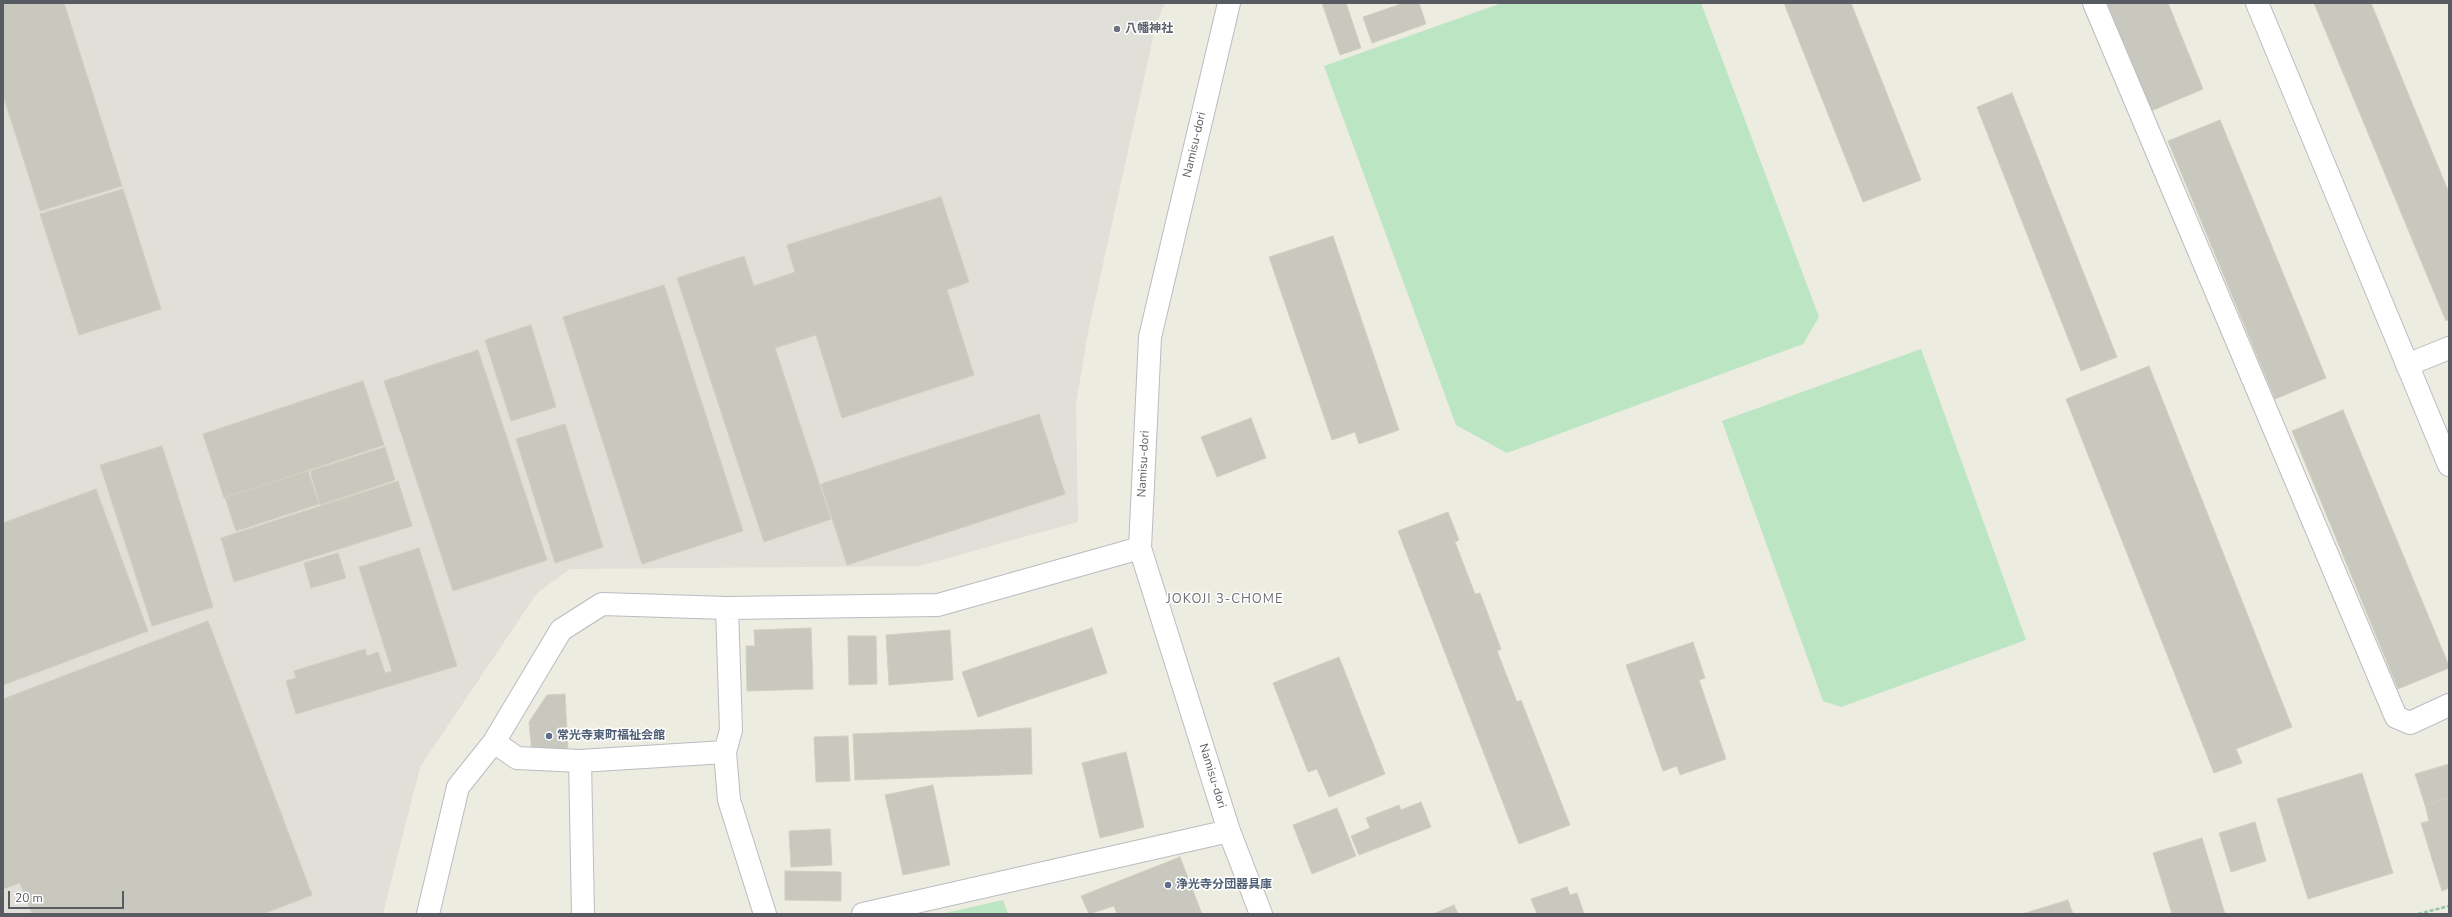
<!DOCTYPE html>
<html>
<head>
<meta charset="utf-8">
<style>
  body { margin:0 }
  #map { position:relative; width:2452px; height:917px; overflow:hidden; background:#ecece0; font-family:"Nunito Sans",sans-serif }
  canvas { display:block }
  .frame { position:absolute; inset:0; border:4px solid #595b62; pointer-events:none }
  .scale { position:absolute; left:8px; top:891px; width:116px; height:18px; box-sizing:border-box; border:2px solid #595b62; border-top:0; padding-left:5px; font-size:12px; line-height:14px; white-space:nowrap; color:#595b62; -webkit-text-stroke:3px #fff; paint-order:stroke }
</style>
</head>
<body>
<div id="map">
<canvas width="2452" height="917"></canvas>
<div class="frame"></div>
<div class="scale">20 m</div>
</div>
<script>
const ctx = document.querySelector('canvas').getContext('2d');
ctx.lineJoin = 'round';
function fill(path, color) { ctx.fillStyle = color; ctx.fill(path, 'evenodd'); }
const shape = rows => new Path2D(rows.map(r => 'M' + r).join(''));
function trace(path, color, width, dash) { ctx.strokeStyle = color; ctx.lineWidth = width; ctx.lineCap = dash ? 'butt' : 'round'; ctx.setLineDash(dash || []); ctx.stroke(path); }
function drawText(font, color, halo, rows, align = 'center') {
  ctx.font = font + ' "Nunito Sans","Noto Sans JP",sans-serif'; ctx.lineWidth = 3; ctx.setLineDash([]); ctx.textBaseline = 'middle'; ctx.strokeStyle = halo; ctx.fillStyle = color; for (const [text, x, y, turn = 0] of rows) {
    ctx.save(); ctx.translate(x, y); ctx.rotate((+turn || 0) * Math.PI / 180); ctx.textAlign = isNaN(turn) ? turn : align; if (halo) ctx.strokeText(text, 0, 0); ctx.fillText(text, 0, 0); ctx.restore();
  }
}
fill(shape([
  [3,3,1165,3,1156,24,1088,332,1076,404,1078,522,919,566,570,569,537,593,420,767,383,914,3,914]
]), '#e0dfd8');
fill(shape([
  [1502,3,1701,3,1819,317,1803,344,1507,453,1456,425,1324,66],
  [1921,349,2026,640,1841,707,1823,701,1722,421],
  [1003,900,1008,914,941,914]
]), '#bbe5c3');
const building = shape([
  [3,3,64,3,122,186,40,211,3,95,3,3],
  [1322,3,1346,3,1361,48,1340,55,1322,3],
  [1404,3,1419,3,1426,24,1372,43,1363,17,1404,3],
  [1784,3,1851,3,1921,180,1863,202,1784,3],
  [2107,3,2168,3,2203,89,2151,111,2107,3],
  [2314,3,2371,3,2449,193,2449,319,2446,321,2314,3],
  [2012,93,2117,357,2081,371,1977,107,2012,93],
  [2220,120,2326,378,2275,399,2168,141,2220,120],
  [123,189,161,309,79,335,40,214,123,189],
  [941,197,969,282,947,290,974,375,842,418,816,335,775,348,831,519,764,542,677,278,744,256,754,286,795,272,787,245,941,197],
  [1333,236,1399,430,1359,444,1355,432,1332,440,1269,257,1333,236],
  [664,285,743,531,642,564,563,317,664,285],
  [531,325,556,407,511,421,485,340,531,325],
  [478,350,547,560,453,591,384,381,478,350],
  [2149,366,2292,727,2236,749,2242,763,2214,773,2066,399,2149,366],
  [363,381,384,445,224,498,203,434,363,381],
  [2343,410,2449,666,2449,668,2398,689,2292,431,2343,410],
  [1039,414,1065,494,847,565,821,484,1039,414],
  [1251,418,1266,458,1217,477,1201,437,1251,418],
  [565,424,603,547,555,563,516,439,565,424],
  [162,446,213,607,152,626,100,465,162,446],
  [385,447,395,480,320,505,310,471,385,447],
  [308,471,319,504,236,531,225,497,308,471],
  [398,481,412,526,234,582,221,538,398,481],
  [96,489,148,631,3,685,3,523,96,489],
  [1448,512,1459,540,1455,542,1475,594,1480,593,1501,649,1497,651,1517,702,1521,700,1570,825,1519,844,1398,531,1448,512],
  [419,548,457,666,296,714,286,681,296,678,294,671,365,649,367,656,378,652,385,673,392,671,359,567,419,548],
  [338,553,346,578,311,588,304,563,338,553],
  [208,621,312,895,263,914,32,914,20,883,3,889,3,699,208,621],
  [811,628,813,689,747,691,746,646,755,646,754,630,811,628],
  [1092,628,1107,673,978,717,962,672,1092,628],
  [950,630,953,680,889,685,886,635,950,630],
  [848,636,876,636,877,684,849,685,848,636],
  [1693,642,1705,678,1699,680,1726,759,1680,775,1677,766,1663,771,1626,665,1693,642],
  [1339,657,1385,774,1329,797,1317,769,1308,772,1273,683,1339,657],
  [565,694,568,751,532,753,529,722,547,695,565,694],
  [1031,728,1032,774,855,780,853,734,1031,728],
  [848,736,850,781,816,782,814,737,848,736],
  [1126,752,1144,827,1100,838,1082,763,1126,752],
  [2449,764,2449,798,2425,805,2415,774,2449,764],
  [2362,773,2393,873,2308,899,2277,799,2362,773],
  [933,785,950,865,903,875,885,795,933,785],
  [2449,798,2449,888,2442,891,2421,823,2429,821,2425,805,2449,798],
  [1421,802,1431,827,1359,855,1351,836,1370,828,1366,818,1399,805,1401,810,1421,802],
  [1337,808,1356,856,1312,874,1293,825,1337,808],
  [2255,822,2266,861,2231,872,2219,833,2255,822],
  [830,829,832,865,791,867,789,831,830,829],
  [2202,838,2225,914,2172,914,2153,853,2202,838],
  [1180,857,1202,914,1117,914,1114,906,1089,914,1081,896,1180,857],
  [785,871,841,872,841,901,785,900,785,871],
  [1567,887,1570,895,1577,893,1584,914,1537,914,1531,899,1567,887],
  [2068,900,2073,914,2022,914,2068,900],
  [1454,905,1458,914,1433,914,1454,905]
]);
fill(building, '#c9c8bf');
trace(building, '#d1cfbe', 1);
const minor = shape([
  [1229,3,1150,337,1140,548,1229,831,1261,914],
  [2094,3,2396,717,2410,723,2449,705],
  [2257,3,2449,465],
  [2407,365,2449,348],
  [727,608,731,730,725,752,729,800,765,914],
  [494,742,517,758,580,761,725,752],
  [580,761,583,914],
  [428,914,458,787,494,742,561,630,602,604,727,608,938,605,1140,548],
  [863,914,1229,831]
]);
trace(minor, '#bbbcc2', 24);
trace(shape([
  [2418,914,2449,906]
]), '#94c6ac', 2.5, [4, 2]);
trace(minor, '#fff', 22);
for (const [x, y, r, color] of [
  [1117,29,4,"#6b7280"],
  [549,736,4,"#5c6f8a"],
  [1168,885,4,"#5c6f8a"]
]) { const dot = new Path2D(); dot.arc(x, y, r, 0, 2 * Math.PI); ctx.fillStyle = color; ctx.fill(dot); trace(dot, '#fff', 1.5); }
drawText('bold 12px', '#5b616d', '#fff', [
  ["八幡神社",1125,29]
], 'left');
drawText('12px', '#595b62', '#fff', [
  ["Namisu-dori",1195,145,-77],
  ["Namisu-dori",1144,464,-87],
  ["Namisu-dori",1212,776,73]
]);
drawText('bold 12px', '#4e5e75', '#fff', [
  ["常光寺東町福祉会館",557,736],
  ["浄光寺分団器具庫",1176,885]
], 'left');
ctx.letterSpacing = '1px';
drawText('13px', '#6a6d74', '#fff', [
  ["JOKOJI 3-CHOME",1225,600]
]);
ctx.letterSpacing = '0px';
</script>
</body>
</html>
